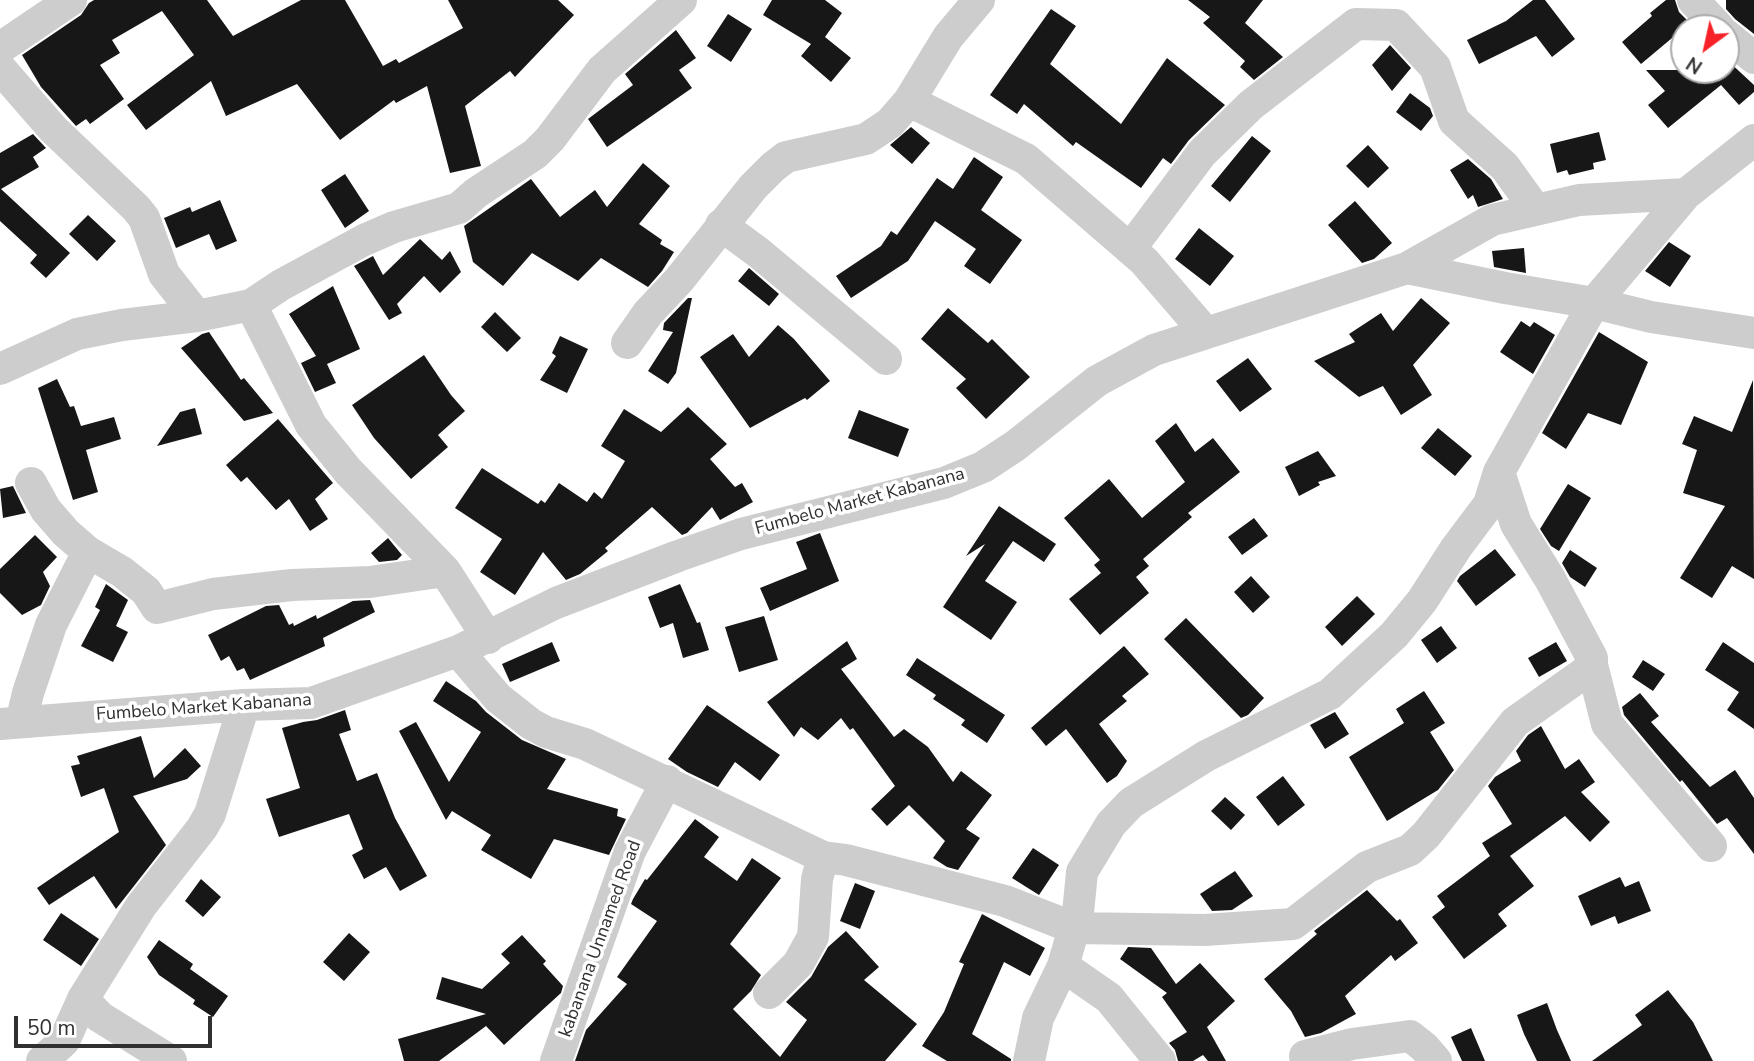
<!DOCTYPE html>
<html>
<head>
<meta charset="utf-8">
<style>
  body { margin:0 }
  #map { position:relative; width:1754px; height:1061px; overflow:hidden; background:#fff; font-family:"Nunito Sans",sans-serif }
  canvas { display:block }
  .north { position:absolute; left:1670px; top:14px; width:70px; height:70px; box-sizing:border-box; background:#fff; border:2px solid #acacac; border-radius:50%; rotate:213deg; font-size:19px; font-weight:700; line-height:28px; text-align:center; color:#303030 }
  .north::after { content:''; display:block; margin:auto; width:24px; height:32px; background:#f72228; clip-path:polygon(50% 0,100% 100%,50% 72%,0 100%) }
  .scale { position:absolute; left:14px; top:1016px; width:198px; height:32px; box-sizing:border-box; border:4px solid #303030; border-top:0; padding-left:9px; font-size:21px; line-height:24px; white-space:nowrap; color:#303030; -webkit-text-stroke:5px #fff; paint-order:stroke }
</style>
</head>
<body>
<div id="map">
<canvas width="1754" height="1061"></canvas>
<div class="north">N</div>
<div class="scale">50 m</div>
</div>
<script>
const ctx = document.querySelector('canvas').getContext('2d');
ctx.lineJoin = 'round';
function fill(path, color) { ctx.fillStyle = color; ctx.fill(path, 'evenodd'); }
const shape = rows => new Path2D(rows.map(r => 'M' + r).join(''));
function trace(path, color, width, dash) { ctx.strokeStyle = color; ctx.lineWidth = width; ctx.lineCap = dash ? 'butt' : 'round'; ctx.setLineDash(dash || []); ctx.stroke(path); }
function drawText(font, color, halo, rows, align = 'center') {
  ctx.font = font + ' "Nunito Sans",sans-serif'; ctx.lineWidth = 7; ctx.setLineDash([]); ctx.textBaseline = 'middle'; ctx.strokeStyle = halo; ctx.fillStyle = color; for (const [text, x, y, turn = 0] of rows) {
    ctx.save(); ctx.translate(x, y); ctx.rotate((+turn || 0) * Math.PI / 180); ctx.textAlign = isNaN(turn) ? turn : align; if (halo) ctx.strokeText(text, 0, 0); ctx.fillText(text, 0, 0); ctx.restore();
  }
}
fill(shape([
  [94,0,207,0,233,36,301,0,345,0,383,66,396,59,399,63,463,28,448,0,558,0,574,15,515,77,510,71,465,106,481,166,450,173,427,86,396,103,394,100,340,140,297,84,226,116,211,81,146,130,127,105,194,55,162,11,112,40,120,53,100,65,124,99,90,124,86,119,76,126,41,87,22,55,81,15,89,3],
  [772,0,825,0,842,13,825,37,851,58,831,82,801,56,811,44,763,15],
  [1188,0,1263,0,1245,23,1283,57,1254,80,1240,67,1245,61,1203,23,1210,17],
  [1533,0,1545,0,1575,39,1552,57,1536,36,1479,64,1467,40,1506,21],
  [1666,0,1675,0,1679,12,1690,23,1641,64,1622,42,1652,16,1650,13],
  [1726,0,1754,0,1754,34,1735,19,1726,9],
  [1051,9,1076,26,1050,64,1121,124,1167,58,1225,105,1189,140,1171,164,1163,158,1141,188,1076,142,1073,146,1024,104,1017,114,990,95],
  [728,14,752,29,731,62,707,46],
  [676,30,696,58,679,70,692,88,607,147,588,119,633,85,625,74],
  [1390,45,1411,68,1392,91,1372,65],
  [1726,59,1754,85,1754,92,1739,105,1721,85,1668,128,1648,105,1665,91,1646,70,1726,70],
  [1410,93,1430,108,1433,116,1421,131,1396,112],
  [911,127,930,143,912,164,890,145],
  [1599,132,1606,160,1593,163,1594,169,1569,175,1567,170,1557,173,1550,144],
  [33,134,46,148,33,157,39,167,1,189,70,253,46,278,30,263,37,255,0,221,0,153],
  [1252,136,1271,151,1230,202,1211,186],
  [1368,145,1389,168,1368,188,1346,166],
  [974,157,1003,177,981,210,1022,240,990,284,964,266,976,249,935,221,908,261,851,298,836,276,881,246,891,231,897,235,937,178,953,189],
  [1468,159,1491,179,1503,199,1478,207,1473,195,1468,199,1450,170],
  [643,163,670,186,639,224,662,240,660,244,674,252,662,271,648,287,601,258,578,281,532,253,503,286,473,262,464,226,531,179,560,217,595,190,607,207],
  [345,174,369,211,345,228,321,190],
  [220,200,237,241,216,250,209,234,176,248,164,218,190,207,192,212],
  [1355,201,1392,243,1374,259,1362,263,1328,225],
  [88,215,116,241,97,261,69,234],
  [1199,228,1234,256,1210,286,1175,259],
  [420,239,442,260,450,251,461,272,440,293,424,276,397,304,402,313,389,320,354,266,373,256,383,275],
  [1669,242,1691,256,1670,287,1645,271],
  [1524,248,1526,273,1494,267,1492,251],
  [749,268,779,294,769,306,738,281],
  [333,286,360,349,327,364,336,383,315,392,301,363,316,356,289,314],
  [688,298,692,298,676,373,668,384,648,371,673,332,663,330,664,323],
  [1421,298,1450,323,1413,365,1432,395,1401,415,1383,386,1359,397,1314,361,1355,342,1349,334,1381,313,1393,331],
  [948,308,988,343,992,339,1030,377,986,419,956,388,966,379,921,339],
  [495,312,521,338,507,352,481,327],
  [1521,321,1530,327,1534,322,1555,335,1533,374,1500,352],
  [778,325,794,339,830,381,807,400,805,398,750,428,700,357,733,334,749,357],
  [209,332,241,380,244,378,273,413,244,421,181,348,202,334],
  [1599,332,1648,362,1621,425,1588,413,1566,449,1542,433],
  [560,336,588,349,567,393,540,380,556,356,552,353],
  [424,355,451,395,465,411,438,435,448,447,411,479,374,438,352,405],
  [1248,358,1272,389,1240,412,1216,381],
  [57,379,70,407,74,406,81,426,114,417,121,439,86,450,98,492,73,500,38,388],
  [1753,380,1754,579,1732,566,1712,598,1680,578,1725,506,1683,493,1697,450,1682,444,1694,416,1732,432],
  [688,407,727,444,710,459,735,487,742,483,753,502,720,520,712,507,687,533,682,535,652,507,605,548,608,551,580,574,566,580,543,552,515,595,480,572,502,539,455,508,482,468,538,504,541,500,545,503,559,483,587,502,594,492,602,499,625,461,601,446,624,409,661,432],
  [195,408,202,434,157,446,180,412],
  [859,410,909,429,898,457,848,438],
  [278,419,333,483,315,499,328,519,310,531,289,499,276,510,247,477,241,482,226,465],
  [1176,423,1195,452,1213,438,1240,472,1188,513,1192,517,1143,559,1149,566,1136,577,1149,593,1100,635,1069,599,1101,573,1094,565,1100,560,1064,518,1109,479,1142,518,1185,482,1155,441],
  [1438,428,1472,456,1455,476,1421,448],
  [1318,451,1336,476,1318,482,1320,485,1299,496,1285,467],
  [1568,484,1591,498,1559,551,1551,546,1540,529],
  [13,486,26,513,3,518,0,489],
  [999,506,1056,544,1044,562,1013,541,985,581,1017,602,991,640,943,607,985,544,966,556],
  [1254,518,1268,536,1242,555,1228,537],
  [820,533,839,581,770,611,760,588,807,569,796,542],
  [35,535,57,557,43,572,50,586,41,605,22,615,0,593,0,569],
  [388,538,402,555,397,560,379,562,371,553],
  [1495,549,1516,575,1476,606,1457,581,1460,576],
  [1570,550,1597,568,1585,587,1570,577,1562,563],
  [1251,576,1270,597,1253,613,1234,592],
  [106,584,128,600,116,626,128,632,113,662,81,646,100,610,95,607],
  [680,584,697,623,700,622,709,650,683,658,673,623,660,628,648,597],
  [1357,596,1375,614,1342,646,1325,627],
  [370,600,375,612,323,638,325,646,250,680,244,668,237,671,229,656,221,661,208,635,266,606,279,605,289,625,293,623,294,626,316,615,317,619,353,601],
  [764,616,778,660,739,672,725,627],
  [1186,618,1264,698,1248,715,1241,718,1164,639],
  [1441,626,1457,648,1437,663,1421,640],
  [847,641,857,659,841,669,894,737,904,729,928,747,953,782,961,771,992,795,966,829,980,838,958,870,947,867,933,858,945,841,909,805,887,826,871,809,895,786,853,728,850,730,841,718,818,740,801,727,794,737,767,702],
  [552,642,560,661,510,682,502,664],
  [1556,642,1567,661,1539,677,1528,658],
  [1723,642,1754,663,1754,729,1727,710,1739,692,1705,670],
  [1124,646,1149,674,1122,696,1127,701,1099,724,1127,761,1117,776,1107,783,1066,729,1046,746,1031,728],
  [917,658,1005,715,987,743,961,725,965,720,933,699,936,695,906,675],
  [1643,660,1665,674,1653,691,1632,677],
  [446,681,476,701,486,712,522,740,566,759,547,789,618,809,617,816,626,819,609,855,554,839,531,879,481,850,491,835,452,811,446,820,399,731,416,722,449,782,481,732,433,701],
  [1424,691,1445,723,1430,732,1454,770,1438,790,1387,821,1349,757,1404,723,1396,709],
  [1640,693,1659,716,1651,722,1710,787,1735,770,1754,798,1754,854,1727,818,1717,824,1682,780,1680,782,1624,715,1622,707],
  [707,705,780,755,760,781,735,762,718,787,687,772,668,759],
  [345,710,351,730,339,734,357,781,377,773,395,818,427,876,400,891,386,867,364,879,352,855,363,849,349,814,279,837,266,799,300,788,282,728,303,722,317,720],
  [1335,712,1349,734,1325,749,1310,725],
  [1541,726,1565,769,1579,759,1595,782,1581,792,1610,822,1590,842,1565,816,1510,856,1534,886,1498,914,1507,926,1464,959,1432,917,1445,907,1437,896,1490,856,1482,843,1512,824,1488,786,1495,777,1521,761,1516,751,1528,735],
  [141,736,154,778,185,748,201,766,187,779,133,796,166,845,116,909,94,876,49,905,37,888,119,832,104,788,81,797,71,766,80,764,77,756],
  [1283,776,1305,805,1278,826,1256,797],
  [1225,797,1245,815,1231,830,1211,811],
  [695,819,719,837,704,857,737,881,752,858,781,878,730,944,761,975,751,991,733,1009,780,1057,807,1020,786,1002,811,977,828,947,846,931,879,967,864,980,917,1024,885,1061,575,1061,586,1030,627,984,617,977,657,921,631,904,633,899,645,879,647,880],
  [1033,848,1059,865,1039,895,1012,878],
  [1235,871,1253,896,1232,910,1212,911,1200,894],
  [1620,877,1625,887,1639,881,1651,911,1618,924,1615,916,1591,926,1578,896],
  [201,879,221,897,203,917,185,901],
  [855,883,875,891,860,929,840,921],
  [1367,890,1397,921,1400,919,1418,943,1395,961,1391,955,1345,996,1356,1014,1321,1033,1305,1037,1291,1011,1264,979,1317,934,1314,931],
  [61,913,99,939,81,966,43,940],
  [982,914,1045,948,1030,976,1004,962,972,1034,1011,1059,1011,1061,947,1061,922,1046,944,1012,964,964,959,962],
  [349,933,370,952,344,981,323,962],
  [522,935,546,961,543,964,563,986,561,993,504,1045,486,1026,439,1061,404,1061,398,1039,486,1014,436,999,442,977,482,989,510,963,501,954],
  [159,940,193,964,190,969,228,996,213,1017,193,1004,195,1000,159,975,147,957],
  [1128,947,1151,948,1176,984,1200,963,1235,1001,1207,1027,1226,1061,1208,1061,1203,1055,1193,1061,1178,1061,1175,1050,1169,1043,1187,1032,1162,997,1167,993,1120,959],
  [1668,990,1693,1022,1713,1061,1592,1061,1642,1025,1635,1015],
  [1547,1003,1557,1030,1571,1061,1537,1061,1524,1034,1517,1015],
  [1471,1028,1485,1061,1462,1061,1451,1037]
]), '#171717');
trace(shape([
  [1693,0,1719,28],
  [1726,35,1754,58],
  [0,48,71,0],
  [0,68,53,129,136,208,144,218,164,274,197,316],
  [909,101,1026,159,1144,261,1206,333],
  [721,225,759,253,886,359],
  [1130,249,1202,153,1251,105,1356,24,1396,25,1435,67,1454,121,1505,167,1536,210],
  [1407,268,1505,288,1594,303,1651,317,1754,333],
  [251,305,311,425,348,471,445,571,488,638],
  [627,343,648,313,679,280,753,187,773,167,786,157,866,139,890,123,909,101,948,37,979,0],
  [0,369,77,334,122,325,197,316,251,305,281,285,364,240,394,227,459,208,476,193,535,154,550,139,602,70,681,0],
  [31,483,46,510,66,533,88,552,122,572,146,591,157,608,213,594,292,585,370,582,445,571],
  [458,651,498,698,531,724,546,732,585,744,823,857,846,860,1005,901,1074,928,1205,930,1293,924,1367,867,1410,850,1426,835,1515,722,1584,673,1592,665,1592,658,1550,579,1516,524,1499,472],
  [1592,665,1607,724,1711,846],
  [24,722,24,710,28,693,51,625,88,552],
  [0,724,244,705,311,703,458,651,556,603,678,556,741,534,944,483,983,467,1015,446,1097,381,1154,350,1407,268,1492,220,1579,200,1686,194,1754,140],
  [1063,966,1109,998,1160,1061],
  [769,993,798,964,813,937,817,879,823,857],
  [83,999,100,1017,171,1061],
  [1305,1056,1352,1044,1410,1036,1424,1047,1436,1061],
  [42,1061,64,1041,83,999,141,906,202,828,210,814,244,705],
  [556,1061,630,851,667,781],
  [1029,1061,1038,1018,1063,966,1074,928,1078,913,1082,872,1111,824,1131,803,1206,756,1330,694,1394,635,1422,601,1456,548,1489,504,1499,472,1594,303,1686,194]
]), '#cdcdcd', 32);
drawText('18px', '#303030', '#fff', [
  ["Fumbelo Market Kabanana",860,502,-15],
  ["Fumbelo Market Kabanana",204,708,-4],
  ["kabanana Unnamed Road",601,939,-70]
]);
</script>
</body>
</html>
